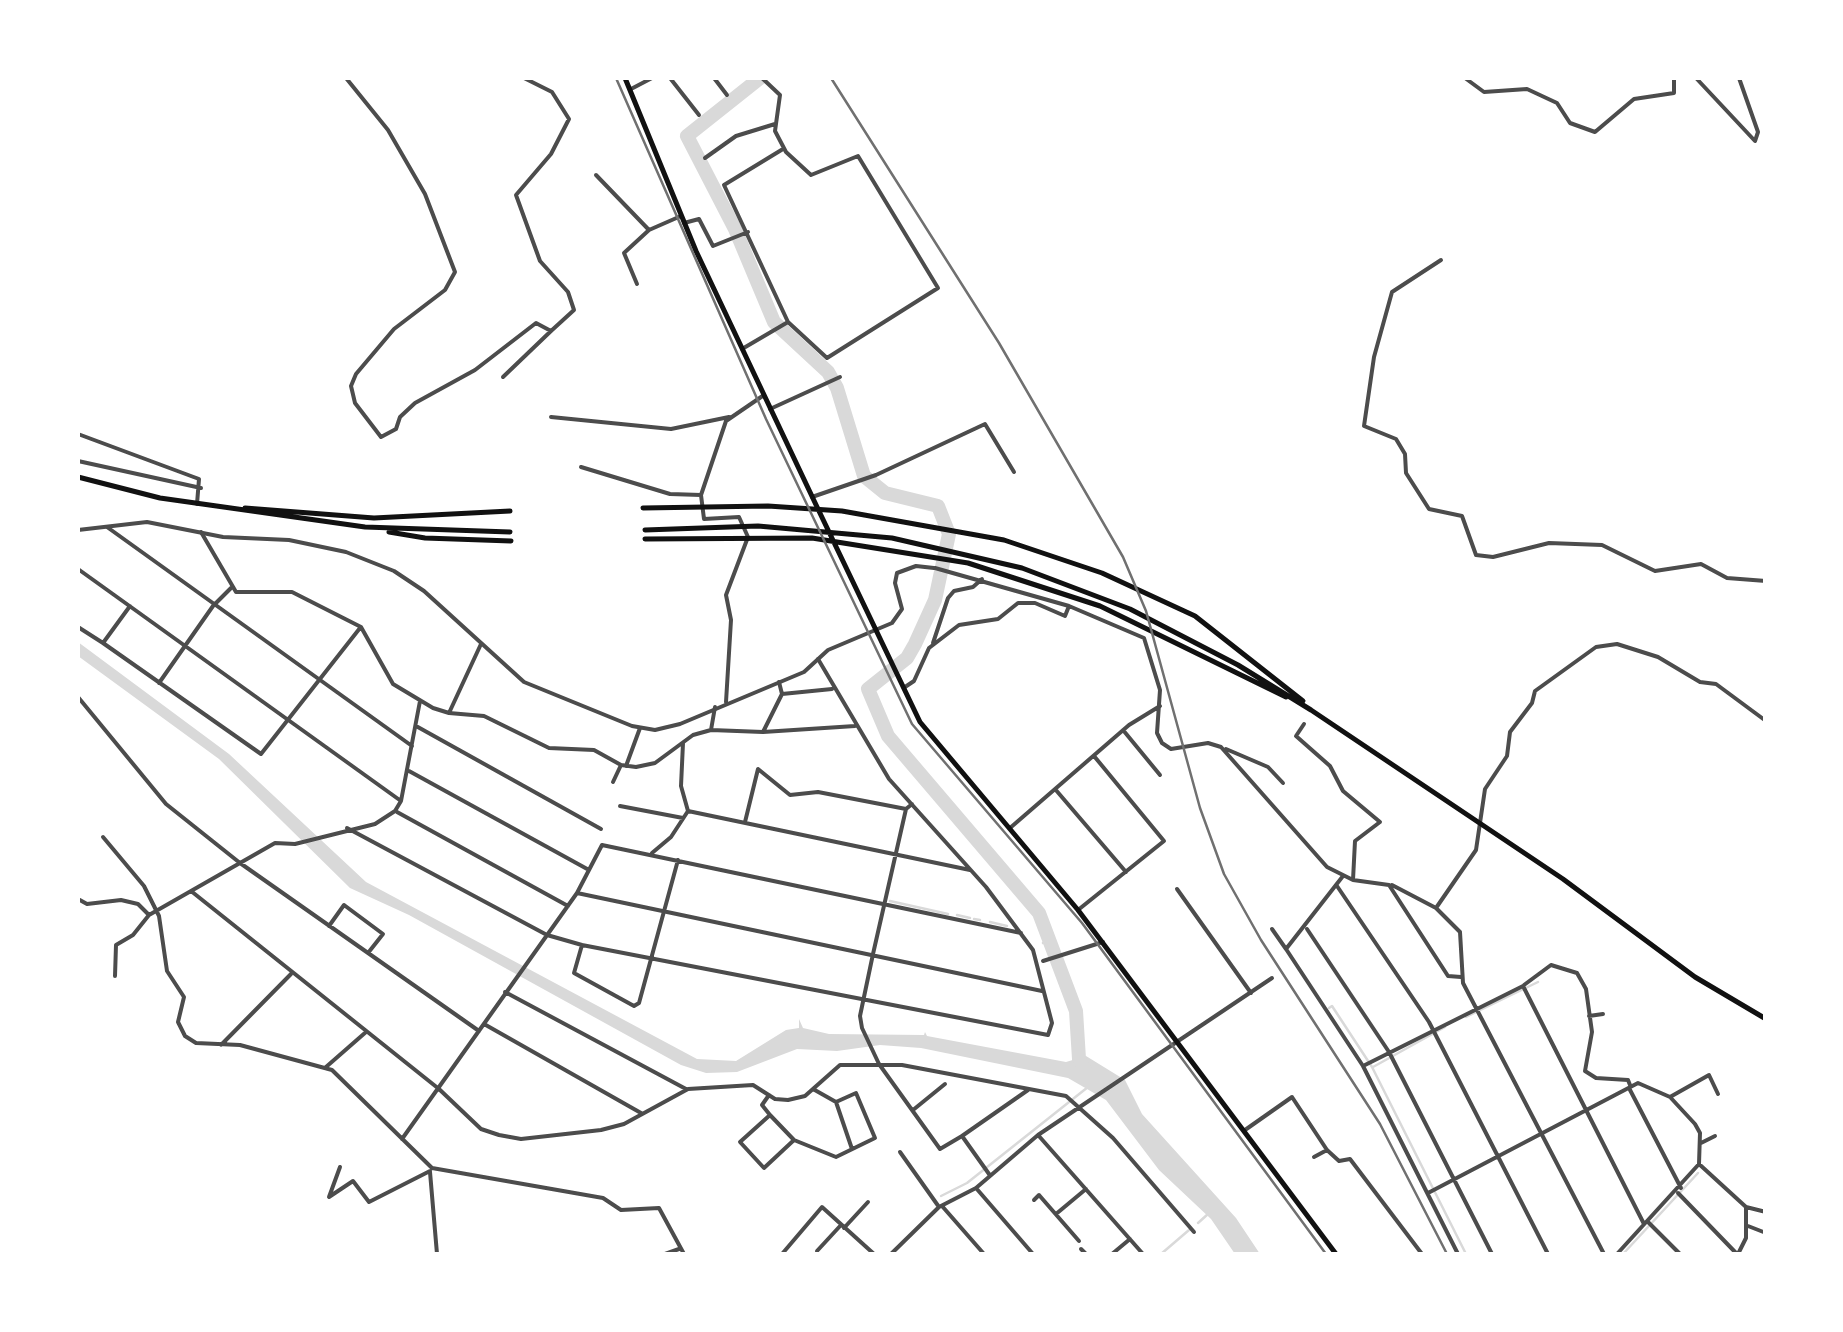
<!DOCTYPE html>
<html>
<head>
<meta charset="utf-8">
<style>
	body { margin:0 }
	#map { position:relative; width:1843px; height:1332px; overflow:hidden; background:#fff; font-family:Raleway,sans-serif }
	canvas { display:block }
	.frame { position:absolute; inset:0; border:80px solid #fff; pointer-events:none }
</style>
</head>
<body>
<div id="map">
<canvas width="1843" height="1332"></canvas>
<div class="frame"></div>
</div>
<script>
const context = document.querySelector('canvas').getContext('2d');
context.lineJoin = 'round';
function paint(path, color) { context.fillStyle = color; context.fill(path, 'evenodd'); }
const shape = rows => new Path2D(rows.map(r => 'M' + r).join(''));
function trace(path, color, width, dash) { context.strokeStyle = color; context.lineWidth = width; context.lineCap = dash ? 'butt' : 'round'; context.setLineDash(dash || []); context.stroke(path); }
paint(shape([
	[78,642,229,754,366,882,697,1059,736,1061,786,1030,799,1028,799,1019,803,1028,829,1034,924,1035,925,1032,927,1036,1066,1062,1086,1056,1125,1080,1142,1114,1236,1218,1260,1254,1235,1254,1211,1219,1159,1170,1106,1100,1068,1078,921,1048,880,1045,837,1051,797,1049,737,1072,706,1073,681,1065,409,915,350,888,219,759,78,656]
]), '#d9d9d9');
trace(shape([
	[890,901,948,914],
	[957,915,970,918],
	[974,919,980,920],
	[990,922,1007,926],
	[1043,943,1051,940],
	[1329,1008,1332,1006,1372,1067,1466,1254],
	[1466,1017,1538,982],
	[1373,1067,1445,1027],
	[941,1196,967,1183,1088,1087],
	[1198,1223,1208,1214],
	[1161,1254,1189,1230],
	[1623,1254,1698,1173]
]), '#d9d9d9', 2.5);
trace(shape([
	[760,78,687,136,735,229,774,322,828,372,837,388,864,476,885,493,938,506,949,534,935,600,915,644,907,658,868,689,888,736,1039,913,1076,1011,1079,1059,1085,1070]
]), '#d9d9d9', 14);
trace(shape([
	[346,78,388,130,425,194,455,272,445,290,394,329,356,374,351,386,355,403,381,437,396,429,400,417,415,403,475,370,536,323,551,331,574,310,568,292,540,261,516,195,551,154,569,119,552,92,524,78],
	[670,78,699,115],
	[714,78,727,95],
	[762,78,780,95,775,131,786,152,811,175,858,156,938,288,827,358,788,322,724,185,783,149],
	[1465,78,1484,92,1527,89,1557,103,1570,123,1595,132,1634,99,1674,93,1674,78],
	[1696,78,1755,141,1758,132,1739,78],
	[631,89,652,78],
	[705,158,736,136,775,124],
	[596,175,649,230],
	[684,223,699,219,713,246,748,232],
	[1441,260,1392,292,1374,357,1364,426,1396,439,1405,454,1406,473,1429,509,1462,516,1476,555,1493,557,1549,543,1602,545,1655,571,1701,564,1727,578,1766,581],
	[637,284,624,253,649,230,681,216],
	[742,349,788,322],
	[503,377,551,331],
	[770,409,840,377],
	[551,417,671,429,729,417],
	[78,434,199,479,197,504],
	[78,461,201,488],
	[581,467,670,494,701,495],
	[812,497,876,475,985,424,1014,472],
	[107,527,412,746],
	[201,532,236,592,292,592,361,627,393,684,433,708,449,713,481,644],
	[935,568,1069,606,1144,638,1160,690,1157,733,1162,743,1171,749,1208,743,1221,747,1327,867,1353,880,1389,885,1448,976,1461,977],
	[78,569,401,801],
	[130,606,103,643,261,754,360,628],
	[78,627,103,643],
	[933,643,948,598,954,591,973,587,982,579],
	[159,683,213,606,231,588],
	[905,687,914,681,929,648,959,625,998,619,1018,603,1035,603,1065,616,1069,606],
	[782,694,832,689],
	[78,697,166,804,240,863,479,1031],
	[726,702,731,620,726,595,748,537,739,517,704,519,701,495,726,421,764,395],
	[449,713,484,716,549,748,594,750,621,765,636,767,655,763,693,735,711,730,763,732,855,726],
	[1304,724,1296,736,1330,766,1343,791,1380,822,1355,841,1353,880],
	[416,726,601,829],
	[711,730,715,707],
	[1123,730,1160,775],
	[763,732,782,694,779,682],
	[1226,749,1268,767,1283,783],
	[626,766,640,728],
	[409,771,589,870],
	[613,782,621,765],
	[1055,789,1126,872],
	[912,804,906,809,873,954,860,1016,862,1028,879,1064,940,1149,962,1136,989,1174],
	[620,806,683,818],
	[688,811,970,870],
	[397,812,568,906],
	[745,822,758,769,790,795,818,792,906,809],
	[347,828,547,935,582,945,574,973,634,1006,639,1003,678,860],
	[1010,828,1129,725,1160,706],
	[103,837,144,886,159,916,167,971,184,997,178,1022,185,1036,196,1043,240,1045,332,1070,432,1168,603,1198,621,1210,659,1208,684,1254],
	[652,853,671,837,688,811,681,786,683,743],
	[1343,876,1286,949,1363,1066,1458,1254],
	[1392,885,1436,908],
	[1337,886,1429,1022,1548,1254],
	[1177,889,1251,993],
	[191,891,439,1089,481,1129,499,1135,521,1139,601,1130,624,1124,688,1089,753,1085,775,1099,788,1100,805,1096,840,1065,902,1065,1066,1096,1113,1138,1194,1232],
	[577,893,1042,991],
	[78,899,87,904,121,900,138,904,149,915,275,843,295,844,375,824,395,811,401,801,420,701],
	[1078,910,1164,841,1094,756],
	[329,926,344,905,383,934,368,953],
	[1272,929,1286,949],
	[1307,929,1389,1052,1492,1254],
	[582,945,1048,1035,1052,1023,1033,950,986,887,889,779,818,659],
	[115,976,116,945,133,935,149,915],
	[1524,985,1551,965,1577,973,1586,989,1592,1032,1585,1071,1596,1078,1628,1080,1630,1085],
	[505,992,686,1089],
	[1589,1016,1603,1014],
	[484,1024,641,1113],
	[221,1045,291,974],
	[1363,1066,1523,986,1644,1224],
	[326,1067,366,1032],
	[1629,1088,1681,1188],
	[769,1095,762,1105,770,1115,740,1142,764,1168,794,1140,836,1157,875,1138,856,1093,836,1102,813,1089],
	[1670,1097,1709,1075,1718,1094],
	[836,1102,852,1149],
	[913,1110,945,1084],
	[770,1115,794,1140],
	[1245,1130,1292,1097,1327,1150,1339,1161,1350,1159,1422,1254],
	[1038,1135,1143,1254],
	[962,1136,1028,1090],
	[402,1139,577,893,602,845,1021,933],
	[1701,1143,1715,1136],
	[900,1152,939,1207],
	[1314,1157,1327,1150],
	[1699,1164,1746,1207,1746,1238,1738,1254],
	[340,1167,329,1197,353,1181,369,1202,430,1171],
	[430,1172,437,1254],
	[976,1188,1033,1254],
	[1428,1193,1638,1083,1670,1097,1695,1124,1700,1133,1699,1164,1617,1254],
	[1678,1193,1737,1254],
	[1034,1200,1039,1195,1079,1241],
	[942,1206,984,1254],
	[1746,1207,1766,1212],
	[1056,1214,1086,1189],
	[1648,1222,1680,1254],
	[1748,1226,1766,1233],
	[844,1228,868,1202],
	[1081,1249,1086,1254],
	[817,1251,841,1225],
	[665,1254,679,1249],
	[782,1254,822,1207,874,1254],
	[891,1254,939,1207,976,1188,1038,1135,1272,978],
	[1112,1254,1130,1239],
	[1604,1254,1463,983,1460,932,1436,908,1476,850,1485,789,1507,756,1510,732,1532,703,1535,691,1596,647,1617,644,1658,657,1700,682,1716,684,1766,721]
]), '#4c4c4c', 4);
trace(shape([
	[78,530,147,522,223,537,289,540,346,552,394,571,424,591,524,682,632,726,655,730,680,724,804,672,828,650,892,623,902,609,895,583,897,573,916,566,934,568],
	[1043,961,1103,942]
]), '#4c4c4c', 4);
trace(shape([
	[625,78,696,251,818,509]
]), '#111', 5);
trace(shape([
	[78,477,160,498,365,527,510,532],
	[245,508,374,518,510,511],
	[643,508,768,506,842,511,1004,540,1102,573,1195,616,1303,701],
	[818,509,920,722,1078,910,1336,1254],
	[645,530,758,526,892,538,1022,568,1130,609,1238,665,1311,710,1563,879,1695,977,1766,1019],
	[389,532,425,538,511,541],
	[645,539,812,538,968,563,1100,606,1286,697]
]), '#111', 5);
trace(shape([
	[616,78,766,419,912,724,1082,923,1326,1254]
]), '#707070', 2.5);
trace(shape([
	[831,78,999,343,1123,557,1146,611,1200,808,1224,874,1261,940,1380,1124,1447,1254]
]), '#707070', 2.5);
</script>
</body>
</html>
